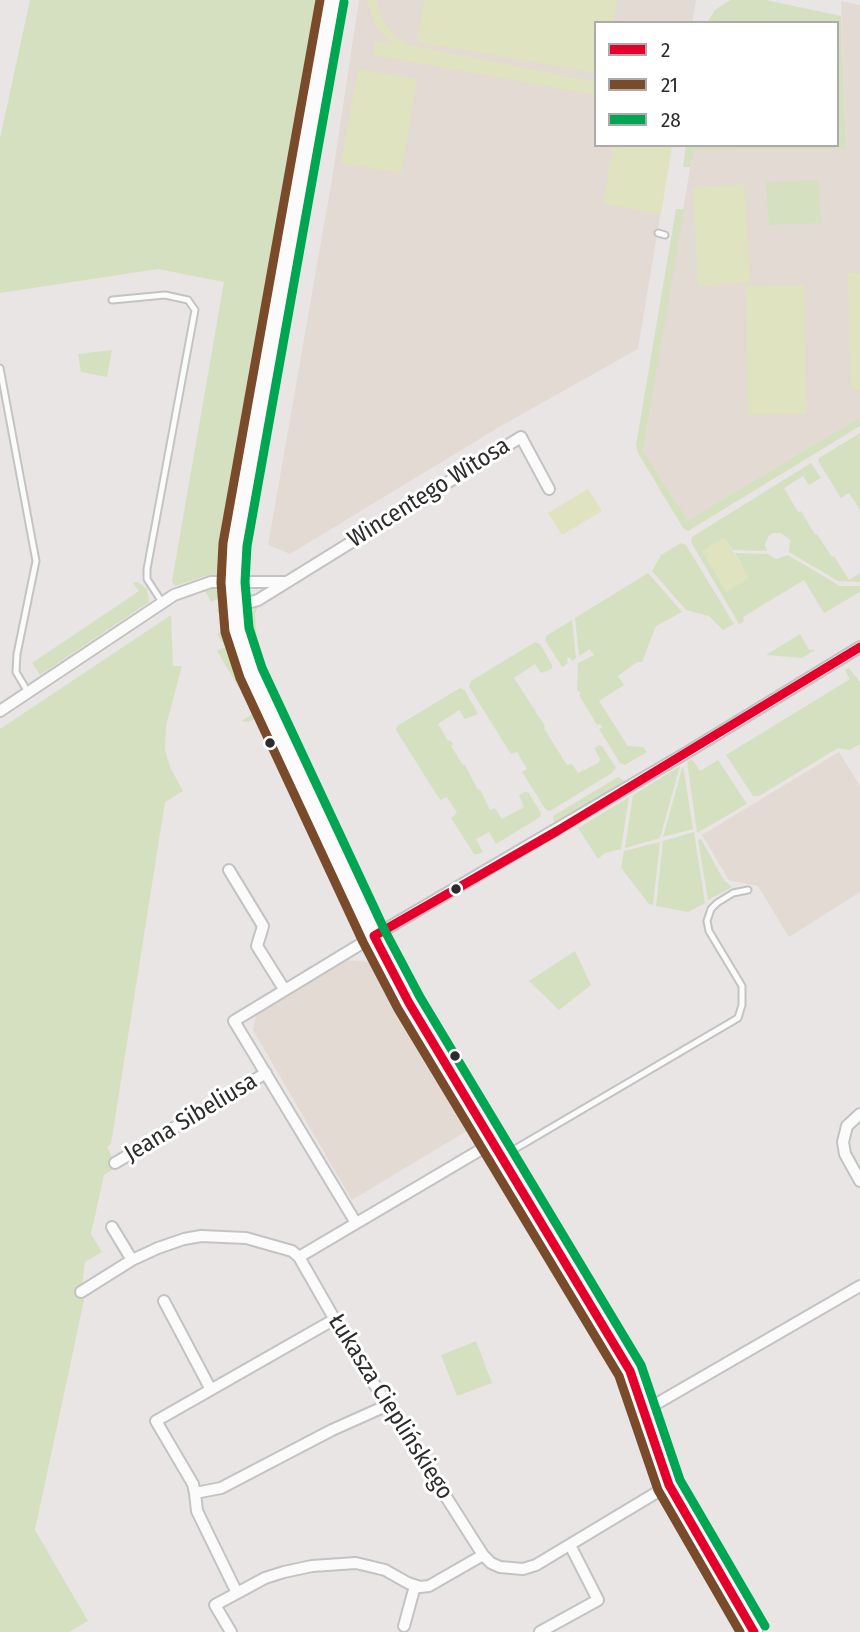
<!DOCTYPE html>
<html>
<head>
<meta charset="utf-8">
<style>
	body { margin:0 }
	#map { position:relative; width:860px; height:1632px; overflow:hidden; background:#e9e5e4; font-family:"Fira Sans Condensed",sans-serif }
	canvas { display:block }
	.legend { position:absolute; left:594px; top:21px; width:245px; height:126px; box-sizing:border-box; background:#fff; border:2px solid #ababab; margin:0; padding:9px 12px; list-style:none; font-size:21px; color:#2c2c2c }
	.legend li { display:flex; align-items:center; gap:14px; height:35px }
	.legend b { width:35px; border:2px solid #ababab }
</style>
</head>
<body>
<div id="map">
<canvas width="860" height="1632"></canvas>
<ul class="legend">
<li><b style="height:9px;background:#e4002b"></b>2</li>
<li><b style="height:9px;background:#7a4b2a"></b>21</li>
<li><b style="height:9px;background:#00a651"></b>28</li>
</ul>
</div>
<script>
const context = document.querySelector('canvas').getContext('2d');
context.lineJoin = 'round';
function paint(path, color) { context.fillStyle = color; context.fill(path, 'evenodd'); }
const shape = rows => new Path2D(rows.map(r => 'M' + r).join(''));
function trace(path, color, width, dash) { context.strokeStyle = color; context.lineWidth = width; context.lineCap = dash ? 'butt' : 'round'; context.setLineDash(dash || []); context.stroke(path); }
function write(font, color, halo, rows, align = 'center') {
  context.font = font + ' "Fira Sans Condensed",sans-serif'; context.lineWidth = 6; context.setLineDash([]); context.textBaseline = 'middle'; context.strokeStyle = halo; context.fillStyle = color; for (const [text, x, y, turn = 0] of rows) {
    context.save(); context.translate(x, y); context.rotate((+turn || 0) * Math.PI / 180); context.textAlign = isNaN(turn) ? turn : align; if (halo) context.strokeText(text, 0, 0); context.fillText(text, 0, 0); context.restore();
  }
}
paint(shape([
	[359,0,696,0,692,23,596,23,596,145,672,145,638,349,501,426,290,554,268,545,332,179],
	[841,1,860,5,860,417,688,520,643,451,693,150,846,149],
	[839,752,860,786,860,892,789,937,758,886,729,880,702,835],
	[345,960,369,962,470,1129,352,1200,253,1030,256,1015]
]), '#e3dad3');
paint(shape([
	[30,0,317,0,314,17,318,44,225,568,217,576,209,575,175,586,172,581,224,282,158,269,0,293,0,138],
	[730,0,766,0,841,16,846,149,694,150,690,167,683,167,686,145,837,145,837,23,707,23,715,10],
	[818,180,821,223,769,225,766,182],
	[676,209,684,209,643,451,688,520,860,417,860,426,688,531,683,528,638,453,636,445],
	[112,350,107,377,81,372,78,354],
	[267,402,276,403,253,537,248,542,243,541],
	[860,433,860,510,849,493,841,498,818,461,819,458],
	[811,463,821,478,809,485,803,476,784,488,798,512,801,511,815,535,817,534,832,557,834,556,849,580,860,573,860,582,838,581,789,552,790,540,781,533,773,533,768,537,765,545,767,551,733,550,724,537,749,578,735,553,768,554,776,559,788,555,840,586,860,586,860,592,824,613,804,580,743,617,744,621,739,624,691,542,692,537],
	[681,543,686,545,734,624,723,630,709,616,686,610,652,571,661,555],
	[648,573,682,612,656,626,642,662,637,662,618,676,624,685,599,701,628,746,643,747,647,752,625,765,620,763,599,729,602,727,600,724,597,725,579,695,581,694,579,691,577,691,578,663,594,655,590,649,579,656,575,618],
	[138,582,147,589,149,602,40,675,32,663,139,591,133,583],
	[213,588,223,594,233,648,261,713,258,717,249,722,241,721,254,713,217,651,225,647,217,634,223,630,219,623,223,620,216,610,222,606,217,599,211,602,205,591],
	[259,604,255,614,257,638,266,666,283,703,278,705,275,705,257,669,246,633,248,615],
	[171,615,173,666,182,666,166,726,165,750,171,769,183,791,165,802,111,1144,107,1147,117,1167,104,1175,91,1234,102,1252,85,1262,82,1285,87,1286,35,1530,88,1621,69,1632,0,1632,0,729],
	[572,620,576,658,572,661,570,657,567,659,568,663,562,667,545,640,546,636],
	[800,634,809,650,815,650,802,658,766,655],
	[535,642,540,644,552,665,552,669,541,673,535,664,514,678,545,726,544,728,555,746,567,765,572,764,578,773,598,763,600,759,594,748,599,745,602,746,616,768,612,773,550,811,546,810,522,772,527,769,517,752,511,754,469,687,471,681],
	[849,668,860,682,860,744,850,750,838,748,759,796,753,796,726,755,850,679,845,670],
	[460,688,464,689,478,714,465,719,459,710,438,724,448,741,450,740,453,744,451,746,463,765,465,765,478,790,480,789,490,810,495,808,502,819,524,807,519,795,525,792,528,792,541,813,540,817,496,844,489,832,476,839,483,852,478,854,474,854,451,818,457,813,447,797,440,800,396,730,397,726],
	[692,759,700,771,718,760,747,804,697,833,687,762],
	[683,765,693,829,663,837],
	[680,766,660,838,625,848,633,795],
	[618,777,625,781,555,824,553,816],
	[629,797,621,849,605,853,598,859,578,828],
	[694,832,705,903,688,912,656,906,663,841],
	[701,839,723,879,732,887,708,900,698,840],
	[660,842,653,905,649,904,621,868,624,851],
	[575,951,591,985,559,1010,529,981],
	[476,1341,492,1383,457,1396,441,1355]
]), '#d5e0c1');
paint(shape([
	[367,0,376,0,379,11,386,26,400,40,410,45,596,82,596,95,373,55,375,42,393,44,375,26],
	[424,0,617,0,613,23,596,23,596,73,417,42],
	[358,69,417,79,401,173,341,163],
	[613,145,672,145,661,214,603,204],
	[744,184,750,282,698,286,693,188],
	[848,273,860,273,860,389,851,389],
	[804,285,806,414,748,415,746,286],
	[588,489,602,511,562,535,548,513],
	[724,537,749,578,726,592,702,551]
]), '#dfe3bf');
const lane = shape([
	[658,233,665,235],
	[112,300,165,295,188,300,195,310,147,569,147,579,162,602],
	[0,368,36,561,17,654,16,672,28,692],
	[503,1156,738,1018,742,1005,742,986,709,931,707,921,711,909,717,903,733,893,748,890]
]);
const street = shape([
	[234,607,258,600,521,437,549,489],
	[0,711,174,595,211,582,285,582],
	[229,870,263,926,257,946,284,989],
	[860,1114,847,1126,843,1142,845,1154,860,1181],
	[115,1163,266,1073],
	[356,1223,234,1021,374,936,686,753,860,647],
	[112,1227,132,1260],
	[299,1257,492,1143],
	[81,1292,132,1260,158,1248,184,1239,201,1236,246,1238,292,1251,299,1257,347,1341,483,1555],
	[164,1301,210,1388],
	[644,1411,860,1286],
	[195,1493,193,1484,156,1421,335,1319],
	[237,1593,197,1511,195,1493,221,1488,332,1430,388,1405],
	[404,1626,415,1586],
	[231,1632,215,1605,265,1578,284,1572,312,1566,356,1563,385,1570,408,1583,420,1587,429,1586,483,1555,491,1563,500,1567,523,1569,536,1565,669,1485],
	[540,1632,598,1600,570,1545]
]);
const secondary = shape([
	[332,0,235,545,233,582,237,630,251,673,374,936,409,1003,630,1371,669,1485,754,1632]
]);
trace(lane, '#c4c3c4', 9);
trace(street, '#c4c3c4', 14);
trace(secondary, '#c4c3c4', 19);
trace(lane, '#fcfbfb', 5);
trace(street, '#fcfbfb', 10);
trace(secondary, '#fcfbfb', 16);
trace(shape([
	[374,936,409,1003,630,1371,669,1485,754,1632],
	[374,936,557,831,860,647]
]), '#e4002b', 9);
trace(shape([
	[320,0,223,543,221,583,225,632,240,678,363,942,398,1009,619,1376,658,1490,740,1632]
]), '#7a4b2a', 9);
trace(shape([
	[344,2,247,546,245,582,249,628,262,668,385,931,420,997,641,1365,680,1480,765,1626]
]), '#00a651', 9);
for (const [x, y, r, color] of [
	[270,743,6,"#2c2c2c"],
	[456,889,6,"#2c2c2c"],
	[455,1056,6,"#2c2c2c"]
]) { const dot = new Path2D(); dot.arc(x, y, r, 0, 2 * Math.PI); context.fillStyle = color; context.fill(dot); trace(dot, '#fff', 2.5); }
write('24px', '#2c2c2c', '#fff', [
	["Wincentego Witosa",429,493,-32],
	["Jeana Sibeliusa",191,1118,-31],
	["Łukasza Cieplińskiego",390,1407,58]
]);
</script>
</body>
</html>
